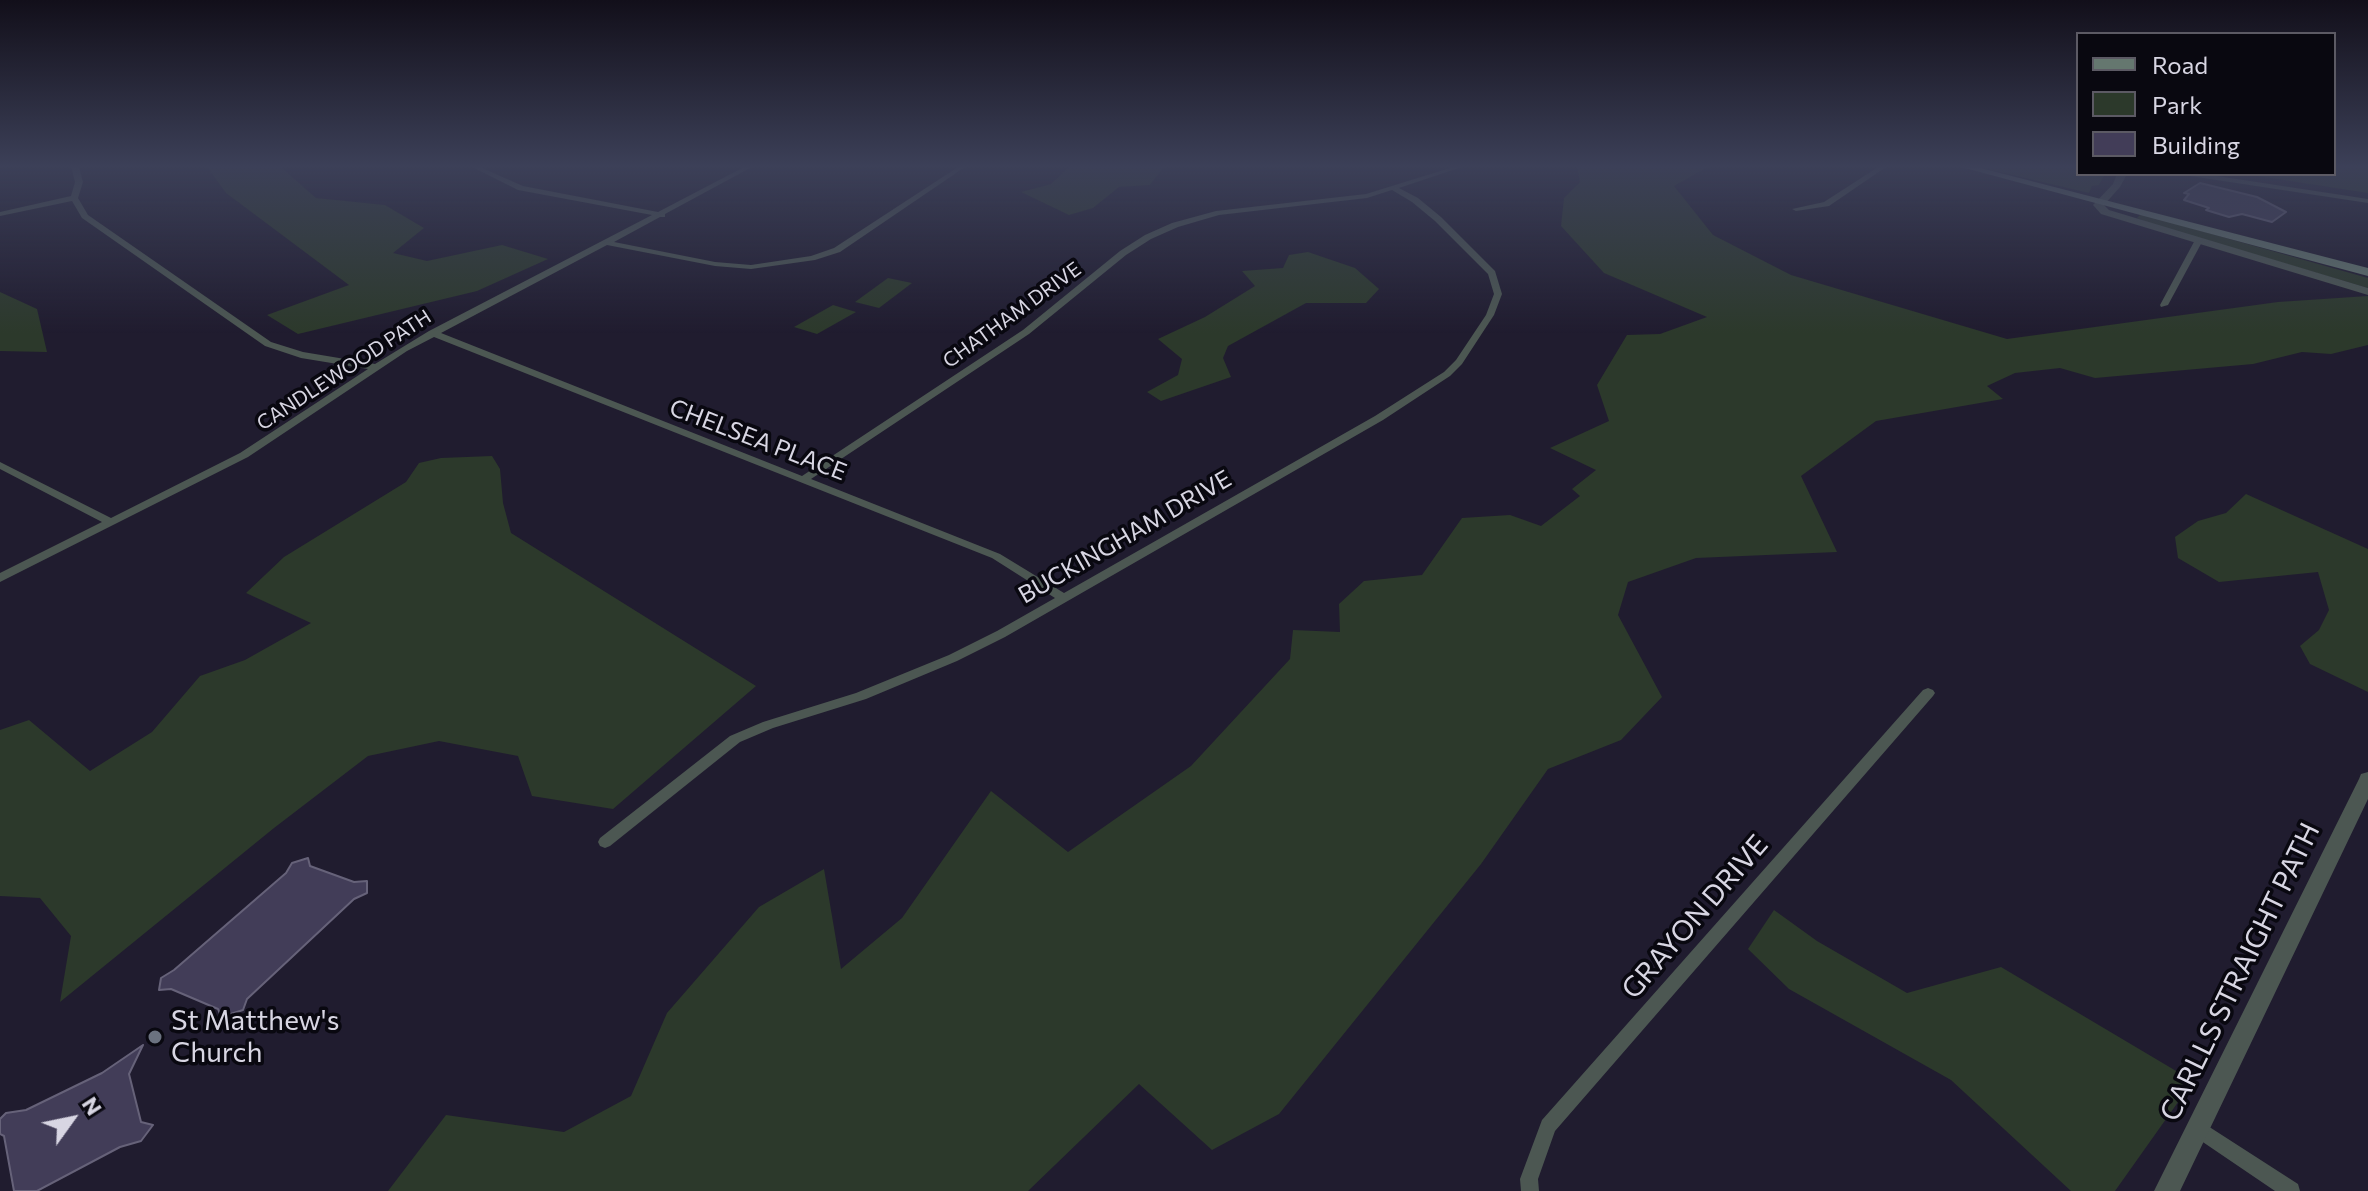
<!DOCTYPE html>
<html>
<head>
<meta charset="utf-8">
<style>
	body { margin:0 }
	#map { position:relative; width:2368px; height:1191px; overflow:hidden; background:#201c2f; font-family:Commissioner,sans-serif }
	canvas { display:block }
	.legend { position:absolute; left:2076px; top:32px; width:260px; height:144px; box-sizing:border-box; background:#090810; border:2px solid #5c5a64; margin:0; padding:10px 14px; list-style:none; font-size:24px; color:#d8d6e3 }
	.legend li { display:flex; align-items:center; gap:16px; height:40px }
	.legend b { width:40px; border:2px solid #5c5a64 }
	.north { position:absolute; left:32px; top:1079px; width:80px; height:80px; -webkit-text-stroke:6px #090810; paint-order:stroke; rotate:57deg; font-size:22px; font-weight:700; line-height:32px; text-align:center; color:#d8d6e3 }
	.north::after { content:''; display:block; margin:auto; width:28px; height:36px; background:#d8d6e3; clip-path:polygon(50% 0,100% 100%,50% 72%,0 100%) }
</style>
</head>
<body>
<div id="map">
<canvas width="2368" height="1191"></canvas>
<ul class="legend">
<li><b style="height:10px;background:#65776f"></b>Road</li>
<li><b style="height:22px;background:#2c392b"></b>Park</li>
<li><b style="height:22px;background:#423d58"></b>Building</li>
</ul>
<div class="north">N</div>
</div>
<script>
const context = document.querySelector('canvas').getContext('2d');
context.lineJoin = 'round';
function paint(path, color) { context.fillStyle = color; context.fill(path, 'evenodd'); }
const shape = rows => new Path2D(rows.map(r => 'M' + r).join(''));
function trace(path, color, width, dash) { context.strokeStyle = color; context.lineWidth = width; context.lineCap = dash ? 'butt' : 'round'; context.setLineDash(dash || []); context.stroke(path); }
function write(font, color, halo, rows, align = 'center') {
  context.font = font + ' Commissioner,sans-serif'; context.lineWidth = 7; context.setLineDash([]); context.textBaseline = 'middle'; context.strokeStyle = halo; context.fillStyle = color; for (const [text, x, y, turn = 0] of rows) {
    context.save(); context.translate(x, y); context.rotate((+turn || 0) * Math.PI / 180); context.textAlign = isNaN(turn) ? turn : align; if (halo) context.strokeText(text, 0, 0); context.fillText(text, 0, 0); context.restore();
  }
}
paint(shape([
	[207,167,281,167,316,198,385,205,424,228,393,253,427,261,502,245,548,259,477,291,298,334,267,315,349,285,226,193],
	[1069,167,1164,167,1150,185,1119,187,1093,208,1069,215,1021,192,1051,184],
	[1577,167,1708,167,1674,186,1713,235,1791,275,2007,339,2278,302,2368,296,2368,345,2331,354,2302,352,2253,364,2095,378,2060,368,2015,373,1987,386,2003,399,1876,421,1801,476,1837,552,1696,558,1628,582,1618,615,1662,697,1621,740,1548,769,1481,864,1279,1114,1212,1150,1139,1084,1028,1191,388,1191,446,1115,564,1132,631,1096,667,1013,759,907,824,869,841,969,902,918,991,791,1068,852,1191,766,1290,659,1293,630,1340,632,1339,604,1364,581,1422,575,1462,518,1510,515,1541,526,1580,496,1572,489,1596,470,1550,448,1609,421,1597,385,1627,335,1660,334,1707,317,1604,273,1561,226,1564,198,1580,182],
	[1978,167,2078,167,2078,174,2105,174,2099,185,2092,186,2089,193],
	[2334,167,2368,167,2368,193,2244,174,2334,174],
	[2141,214,2368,278,2368,288,2154,225,2137,218],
	[1308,252,1355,268,1379,289,1366,303,1306,303,1228,346,1223,358,1231,377,1161,401,1147,392,1178,375,1182,359,1158,339,1205,317,1255,286,1242,271,1283,268,1289,255],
	[888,278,912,283,879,308,855,302],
	[0,292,37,309,47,352,0,351],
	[833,305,856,312,817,334,794,327],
	[492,456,500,469,503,503,511,533,756,686,613,809,532,796,518,756,439,741,368,756,274,828,60,1002,71,936,40,898,0,896,0,730,29,720,90,771,152,732,200,676,245,660,311,623,246,593,284,557,406,482,419,463,441,458],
	[2246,494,2368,549,2368,692,2310,664,2300,646,2319,630,2329,610,2318,572,2219,582,2178,558,2175,537,2198,521,2226,513],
	[1774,910,1817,941,1907,993,2001,967,2193,1081,2115,1191,2071,1191,1951,1080,1789,989,1748,949]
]), '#2c392b');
const building = shape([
	[2200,183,2257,197,2286,212,2272,222,2242,214,2229,217,2206,210,2209,208,2184,200,2189,194,2184,193,2200,183],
	[308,858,310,866,354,882,367,881,367,893,354,899,247,999,243,1010,221,1017,218,1009,171,989,159,990,161,978,174,970,286,873,292,863,308,858],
	[143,1045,129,1074,141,1122,153,1125,141,1141,120,1147,37,1191,14,1191,4,1136,0,1134,0,1119,6,1113,26,1110,102,1073,143,1045]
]);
paint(building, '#423d58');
trace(building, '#666279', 2);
paint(shape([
	[71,167,79,167,83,182,78,198,88,215,271,342,303,352,375,364,429,331,652,215,518,190,472,167,480,167,523,186,658,212,744,167,752,167,665,214,665,217,660,217,614,242,715,262,751,265,811,256,834,248,958,167,965,167,840,252,815,260,751,269,715,266,607,245,441,333,802,476,1023,330,1120,251,1145,235,1172,223,1216,211,1366,194,1453,167,1462,167,1399,188,1418,198,1441,217,1495,271,1502,294,1494,315,1462,364,1450,376,1383,420,1005,637,957,661,866,699,773,728,740,742,610,846,605,848,600,846,598,842,600,838,730,736,763,722,856,693,949,655,997,631,1055,598,992,558,434,337,407,351,248,457,0,582,0,573,102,522,0,469,0,462,111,518,240,453,368,369,301,358,265,346,82,218,72,201,0,216,0,212,71,196,75,182,71,167],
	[1392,190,1412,202,1435,221,1488,274,1494,294,1486,315,1456,360,1444,372,1375,416,1064,593,1000,554,811,479,1029,334,1126,255,1151,239,1178,227,1219,215,1367,198,1392,190],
	[1878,167,1886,167,1829,206,1796,211,1792,209,1824,202,1878,167],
	[2186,174,2204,174,2368,199,2368,203,2190,176,2186,174],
	[2195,240,2202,242,2168,305,2161,307,2160,305,2195,240],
	[1928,688,1933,690,1935,693,1933,696,1555,1131,1538,1179,1539,1191,1521,1191,1520,1179,1542,1120,1923,690,1928,688],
	[2197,1119,2298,1184,2300,1191,2275,1191,2191,1134,2188,1128,2191,1122,2197,1119]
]), '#4c5752');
paint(shape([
	[2117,174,2127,174,2120,187,2104,205,2109,210,2368,288,2368,295,2101,214,2093,205,2113,184,2117,174],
	[2368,772,2368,799,2180,1191,2154,1191,2359,779,2361,774,2368,772]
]), '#4c5752');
paint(shape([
	[1961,167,1977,167,2368,268,2368,276,1961,167]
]), '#65776f');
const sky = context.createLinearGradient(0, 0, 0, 333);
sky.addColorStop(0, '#120f1a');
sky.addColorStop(0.5, '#3c4058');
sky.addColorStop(1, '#3c405800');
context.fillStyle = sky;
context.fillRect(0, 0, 2368, 333);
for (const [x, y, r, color] of [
	[155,1037,8,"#6b7280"]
]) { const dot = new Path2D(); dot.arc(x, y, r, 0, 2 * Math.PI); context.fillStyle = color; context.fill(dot); trace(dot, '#090810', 3); }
write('20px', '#d8d6e3', '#090810', [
	["CHATHAM DRIVE",1012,315,-36],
	["CANDLEWOOD PATH",344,370,-33]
]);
write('24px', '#d8d6e3', '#090810', [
	["CHELSEA PLACE",758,440,21],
	["BUCKINGHAM DRIVE",1125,537,-30]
]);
write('28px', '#d8d6e3', '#090810', [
	["GRAYON DRIVE",1695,917,-49],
	["CARLLS STRAIGHT PATH",2240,972,-64]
]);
write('28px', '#d8d6e3', '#090810', [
	["St Matthew's",171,1021],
	["Church",171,1053]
], 'left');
</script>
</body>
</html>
